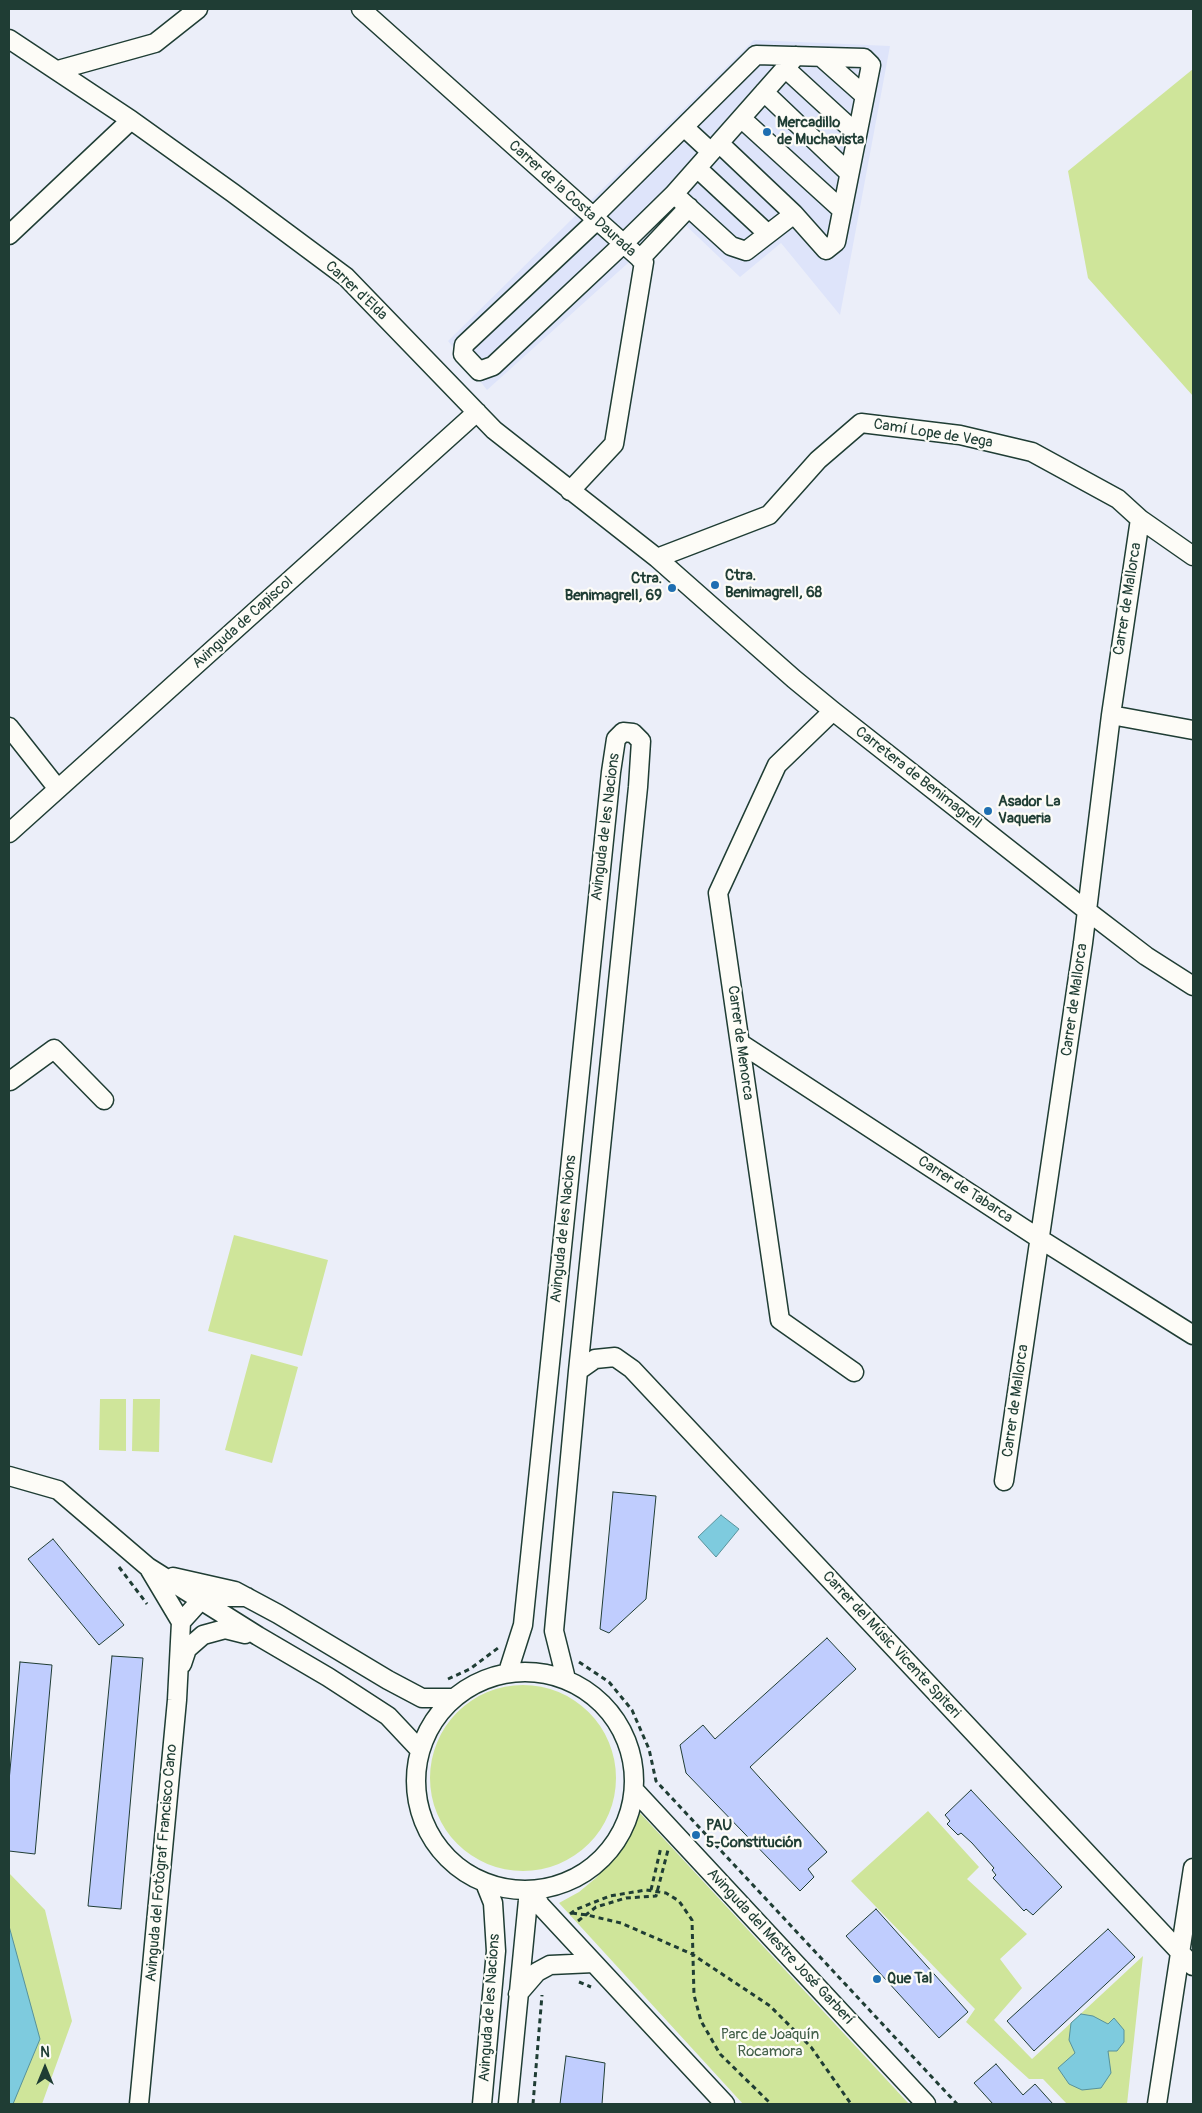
<!DOCTYPE html>
<html>
<head>
<meta charset="utf-8">
<style>
	body { margin:0 }
	#map { position:relative; width:1202px; height:2113px; overflow:hidden; background:#ebeef9; font-family:Pangolin,sans-serif }
	canvas { display:block }
	.frame { position:absolute; inset:0; border:10px solid #1f3d34; pointer-events:none }
	.north { position:absolute; left:20px; top:2043px; width:50px; height:50px; -webkit-text-stroke:4px #fdfcf7; paint-order:stroke; rotate:0deg; font-size:14px; font-weight:700; line-height:20px; text-align:center; color:#1f3d34 }
	.north::after { content:''; display:block; margin:auto; width:18px; height:22px; background:#1f3d34; clip-path:polygon(50% 0,100% 100%,50% 72%,0 100%) }
</style>
</head>
<body>
<div id="map">
<canvas width="1202" height="2113"></canvas>
<div class="frame"></div>
<div class="north">N</div>
</div>
<script>
const context = document.querySelector('canvas').getContext('2d');
context.lineJoin = 'round';
function paint(path, color) { context.fillStyle = color; context.fill(path, 'evenodd'); }
const shape = rows => new Path2D(rows.map(r => 'M' + r).join(''));
function trace(path, color, width, dash) { context.strokeStyle = color; context.lineWidth = width; context.lineCap = dash ? 'butt' : 'round'; context.setLineDash(dash || []); context.stroke(path); }
function write(font, color, halo, rows, align = 'center') {
  context.font = font + ' Pangolin,sans-serif'; context.lineWidth = 4.5; context.setLineDash([]); context.textBaseline = 'middle'; context.strokeStyle = halo; context.fillStyle = color; for (const [text, x, y, turn = 0] of rows) {
    context.save(); context.translate(x, y); context.rotate((+turn || 0) * Math.PI / 180); context.textAlign = isNaN(turn) ? turn : align; if (halo) context.strokeText(text, 0, 0); context.fillText(text, 0, 0); context.restore();
  }
}
paint(shape([
	[754,40,890,46,840,315,781,243,740,277,678,218,487,390,448,341]
]), '#dee4fa');
paint(shape([
	[1193,69,1193,396,1088,278,1068,171],
	[234,1235,328,1260,302,1356,208,1331],
	[251,1354,298,1367,272,1463,225,1450],
	[100,1399,126,1399,126,1451,99,1450],
	[133,1399,160,1399,159,1452,132,1451],
	'430 1778a93 93 0 1 1 186 0a93 93 0 1 1-186 0Z',
	[928,1811,979,1867,967,1879,1027,1934,1000,1959,1022,1988,994,2020,1032,2059,1143,1956,1127,2104,1067,2104,1043,2079,1029,2079,966,2022,975,2009,851,1881],
	[640,1813,909,2104,743,2104,559,1903,579,1892,597,1877,629,1836],
	[9,1873,45,1910,72,2021,42,2104,9,2104]
]), '#cfe59a');
const water = shape([
	[721,1515,739,1529,716,1557,698,1537,721,1515],
	[9,1926,40,2039,13,2104,9,2104,9,1926],
	[1081,2014,1093,2016,1108,2024,1114,2018,1124,2030,1124,2042,1117,2051,1108,2051,1111,2073,1101,2088,1082,2090,1069,2084,1058,2068,1075,2053,1069,2040,1071,2023,1081,2014]
]);
paint(water, '#7ecbde');
trace(water, '#58929a', 1);
const building = shape([
	[613,1492,656,1496,646,1599,609,1633,600,1629,613,1492],
	[53,1539,124,1625,99,1645,28,1559,53,1539],
	[827,1638,856,1669,750,1767,827,1852,808,1869,814,1877,800,1891,686,1773,680,1745,703,1725,715,1739,827,1638],
	[112,1656,143,1658,121,1909,88,1906,112,1656],
	[20,1662,52,1665,35,1854,9,1851,9,1781,20,1662],
	[971,1790,1062,1887,1033,1915,1026,1909,1024,1911,993,1878,996,1875,992,1870,994,1868,972,1843,961,1833,958,1835,947,1824,950,1821,945,1815,971,1790],
	[876,1909,968,2012,939,2038,846,1936,876,1909],
	[1108,1929,1135,1957,1034,2051,1007,2021,1108,1929],
	[566,2056,605,2063,602,2104,560,2104,566,2056],
	[996,2064,1023,2095,1035,2084,1053,2104,993,2104,974,2083,996,2064]
]);
paint(building, '#c0cdfe');
trace(building, '#1f3d34', 1);
const minor = shape([
	[361,9,644,262,614,444,570,491],
	[9,39,131,120,233,193,346,277,494,430,657,558,794,679,833,711,1086,910,1146,956,1193,986],
	[821,57,865,96],
	[785,68,857,134],
	[58,70,155,43,198,9],
	[764,92,849,173],
	[741,118,842,210],
	[684,127,711,152],
	[719,143,794,214],
	[697,168,768,234],
	[674,194,796,56],
	[592,218,756,55,864,58,871,65,836,242,826,250,794,214,746,251,731,246,674,194,623,244,493,366,479,371,463,354,464,345,596,221],
	[9,235,131,120],
	[640,259,689,207],
	[657,558,769,515,818,460,861,423,960,435,1032,452,1118,499,1140,519,1193,556],
	[833,711,777,765,718,893,780,1320,854,1372],
	[1111,715,1193,730],
	[9,727,58,789],
	[9,833,477,412],
	[740,1043,1040,1239,1193,1335],
	[9,1080,10,1081,54,1049,104,1100],
	[578,1371,595,1359,615,1357,632,1369,1193,1966],
	[9,1476,58,1490,148,1567,258,1636,328,1677,388,1716,419,1749],
	[1004,1481,1083,943,1111,715,1140,519],
	[150,1570,181,1622],
	[173,1577,235,1591,278,1614,388,1680,422,1698,453,1698],
	[182,1664,187,1649,203,1635,225,1629,245,1634],
	'416 1781a109 109 0 1 1 218 0a109 109 0 1 1-218 0Z',
	[508,1672,523,1625,611,772,616,739,623,732,633,733,641,741,638,787,578,1371,554,1631,566,1679],
	[635,1791,926,2104],
	[533,1890,540,1905,725,2104],
	[518,1994,537,1972,550,1965,594,1963],
	[139,2104,177,1700,181,1622,200,1601,221,1597,247,1597],
	[482,2104,496,1951,493,1903,485,1883],
	[508,2104,529,1890],
	[1157,2104,1193,1868]
]);
trace(minor, '#1f3d34', 21);
trace(shape([
	[119,1567,147,1604],
	[579,1662,609,1682,632,1710,649,1749,656,1781,957,2104],
	[448,1679,470,1669,498,1648],
	[651,1890,661,1847],
	[572,1913,587,1915,621,1923,692,1954,770,2006,811,2047,851,2104],
	[570,1914,577,1909,610,1896,646,1890,666,1893,679,1901,692,1920,694,1995,701,2021,720,2054,771,2104],
	[578,1921,596,1907,626,1898,656,1896,668,1850],
	[579,1982,591,1987],
	[533,2104,542,1995]
]), '#1f3d34', 3, [5, 4]);
trace(minor, '#fdfcf7', 18);
for (const [x, y, r, color] of [
	[767,132,5,"#1f6fb2"],
	[715,585,5,"#1f6fb2"],
	[672,588,5,"#1f6fb2"],
	[988,811,5,"#1f6fb2"],
	[696,1835,5,"#1f6fb2"],
	[877,1979,5,"#1f6fb2"]
]) { const dot = new Path2D(); dot.arc(x, y, r, 0, 2 * Math.PI); context.fillStyle = color; context.fill(dot); trace(dot, '#fdfcf7', 2); }
write('bold 15px', '#1f3d34', '#fdfcf7', [
	["Mercadillo",777,123],
	["de Muchavista",777,140],
	["Ctra.",725,576],
	["Benimagrell, 68",725,593],
	["Ctra.",662,579,"right"],
	["Benimagrell, 69",662,596,"right"],
	["Asador La",998,802],
	["Vaqueria",998,819],
	["PAU",706,1826],
	["5-Constitución",706,1843],
	["Que Tal",887,1979]
], 'left');
write('15px', '#1f3d34', '#fdfcf7', [
	["Carrer de la Costa Daurada",572,199,42],
	["Carrer d'Elda",356,291,43],
	["Camí Lope de Vega",933,434,9],
	["Carrer de Mallorca",1128,599,-81],
	["Avinguda de Capiscol",243,623,-42],
	["Carretera de Benimagrell",918,778,38],
	["Avinguda de les Nacions",606,827,-83],
	["Carrer de Mallorca",1075,1000,-82],
	["Carrer de Menorca",740,1043,82],
	["Carrer de Tabarca",965,1190,33],
	["Avinguda de les Nacions",564,1229,-84],
	["Carrer de Mallorca",1016,1401,-82],
	["Carrer del Músic Vicente Spiteri",891,1645,47],
	["Avinguda del Fotògraf Francisco Cano",162,1863,-85],
	["Avinguda del Mestre José Garberí",780,1947,47],
	["Avinguda de les Nacions",490,2008,-86]
]);
write('15px', '#425f48', '#fdfcf7', [
	["Parc de Joaquín",770,2035],
	["Rocamora",770,2052]
]);
</script>
</body>
</html>
